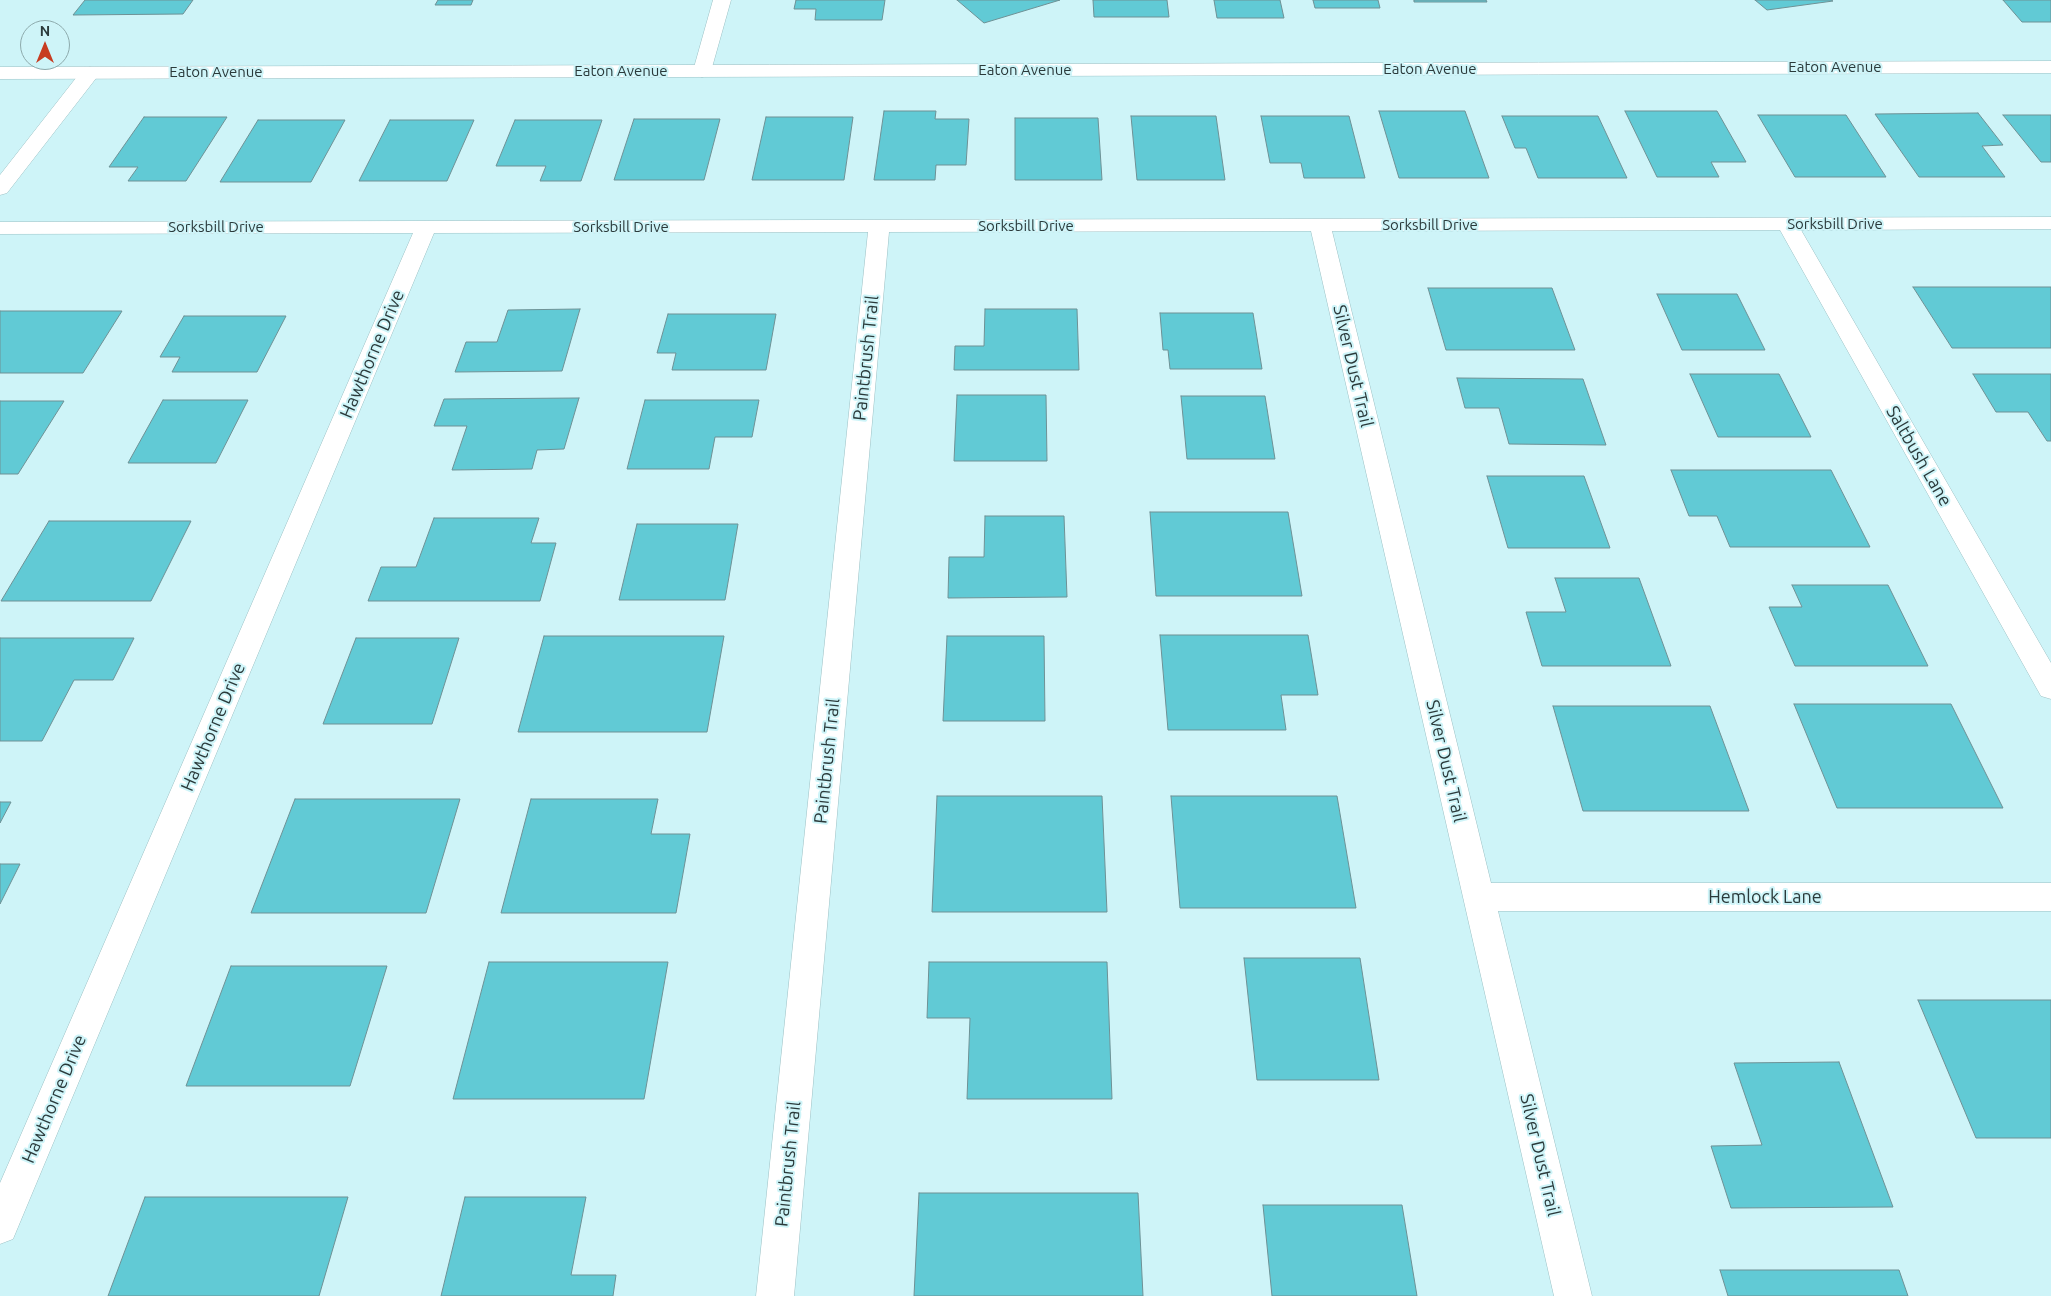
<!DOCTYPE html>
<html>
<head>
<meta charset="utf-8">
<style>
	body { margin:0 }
	#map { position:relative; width:2051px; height:1296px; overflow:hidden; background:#cef4f8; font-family:Ubuntu,sans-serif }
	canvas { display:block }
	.north { position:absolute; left:20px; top:20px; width:50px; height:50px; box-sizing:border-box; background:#cef4f8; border:1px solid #8daaac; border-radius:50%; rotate:0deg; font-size:14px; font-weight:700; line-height:20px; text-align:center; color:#2b3a3b }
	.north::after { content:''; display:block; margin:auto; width:18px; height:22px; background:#c73c21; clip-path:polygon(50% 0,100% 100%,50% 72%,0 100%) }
</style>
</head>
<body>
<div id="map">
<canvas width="2051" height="1296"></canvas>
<div class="north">N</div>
</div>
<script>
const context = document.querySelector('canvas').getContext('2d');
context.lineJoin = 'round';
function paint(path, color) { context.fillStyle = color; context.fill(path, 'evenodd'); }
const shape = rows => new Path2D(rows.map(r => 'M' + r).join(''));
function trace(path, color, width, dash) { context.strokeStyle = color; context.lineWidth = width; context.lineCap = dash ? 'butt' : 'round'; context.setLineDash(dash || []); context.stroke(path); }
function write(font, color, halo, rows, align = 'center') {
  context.font = font + ' Ubuntu,sans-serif'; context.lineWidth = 4; context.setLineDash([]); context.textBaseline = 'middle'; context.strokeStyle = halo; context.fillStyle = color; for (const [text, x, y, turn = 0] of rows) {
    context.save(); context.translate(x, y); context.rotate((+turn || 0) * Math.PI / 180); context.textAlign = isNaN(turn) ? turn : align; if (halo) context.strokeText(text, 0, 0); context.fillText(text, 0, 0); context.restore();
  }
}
const building = shape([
	[85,0,193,0,183,14,73,15,85,0],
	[438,0,473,0,471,5,435,5,438,0],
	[796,0,885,0,882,20,815,20,816,9,794,9,796,0],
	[957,0,1060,0,984,23,957,0],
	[1093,0,1167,0,1169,17,1094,17,1093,0],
	[1214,0,1280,0,1284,18,1217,18,1214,0],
	[1313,0,1378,0,1380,8,1315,8,1313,0],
	[1414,0,1486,0,1487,2,1414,2,1414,0],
	[1755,0,1831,0,1833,1,1767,10,1755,0],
	[2003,0,2051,0,2051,22,2022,22,2003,0],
	[884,111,936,111,935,119,969,119,966,165,936,165,935,180,874,180,884,111],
	[1379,111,1465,111,1489,178,1399,178,1379,111],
	[1625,111,1717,111,1746,162,1711,162,1719,177,1657,177,1625,111],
	[1978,113,2003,145,1982,146,2005,177,1919,177,1875,114,1978,113],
	[1758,115,1846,115,1886,177,1795,177,1758,115],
	[2003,115,2051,115,2051,162,2041,162,2003,115],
	[1131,116,1216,116,1225,180,1137,180,1131,116],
	[1261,116,1349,116,1365,178,1304,178,1301,163,1270,163,1261,116],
	[1502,116,1598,116,1627,178,1538,178,1526,148,1515,148,1502,116],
	[144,117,227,117,186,181,128,181,138,167,109,167,144,117],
	[766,117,853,117,844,180,752,180,766,117],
	[1015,118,1098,118,1102,180,1015,180,1015,118],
	[634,119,720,119,704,180,614,180,634,119],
	[258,120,345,120,311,182,220,182,258,120],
	[390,120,474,120,447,181,359,181,390,120],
	[515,120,602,120,581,181,540,181,546,166,496,166,515,120],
	[1913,287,2051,287,2051,348,1952,348,1913,287],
	[1428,288,1552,288,1575,350,1446,350,1428,288],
	[1657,294,1737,294,1765,350,1682,350,1657,294],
	[580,309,562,371,455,372,466,342,497,342,508,310,580,309],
	[985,309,1077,309,1079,370,954,370,955,346,984,346,985,309],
	[0,311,122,311,83,373,0,373,0,311],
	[1160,313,1253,313,1262,369,1170,369,1168,350,1163,350,1160,313],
	[668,314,776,314,766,370,672,370,676,353,657,353,668,314],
	[184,316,286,316,257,372,172,372,180,357,160,357,184,316],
	[1690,374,1779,374,1811,437,1718,437,1690,374],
	[1973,374,2051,374,2051,441,2047,441,2028,412,1996,412,1973,374],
	[1457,378,1583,379,1606,445,1509,444,1499,408,1465,408,1457,378],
	[957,395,1046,395,1047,461,954,461,957,395],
	[1181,396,1265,396,1275,459,1187,459,1181,396],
	[579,398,564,449,537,450,532,469,452,470,467,426,434,426,444,399,579,398],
	[163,400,248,400,216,463,128,463,163,400],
	[645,400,759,400,752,437,715,437,709,469,627,469,645,400],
	[0,401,64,401,18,474,0,474,0,401],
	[1671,470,1831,470,1870,547,1730,547,1717,516,1689,516,1671,470],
	[1487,476,1584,476,1610,548,1508,548,1487,476],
	[1150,512,1288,512,1302,596,1156,596,1150,512],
	[985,516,1064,516,1067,597,948,598,949,557,984,557,985,516],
	[434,518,539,518,531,543,556,543,540,601,368,601,381,567,416,567,434,518],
	[49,521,191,521,151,601,1,601,49,521],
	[637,524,738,524,725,600,619,600,637,524],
	[1555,578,1639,578,1671,666,1542,666,1526,612,1566,612,1555,578],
	[1792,585,1888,585,1928,666,1795,666,1769,607,1802,607,1792,585],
	[1160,635,1308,635,1318,695,1281,695,1286,730,1168,730,1160,635],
	[544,636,724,636,707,732,518,732,544,636],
	[947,636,1044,636,1045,721,943,721,947,636],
	[0,638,134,638,113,680,74,680,42,741,0,741,0,638],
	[356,638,459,638,432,724,323,724,356,638],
	[1794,704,1951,704,2003,808,1837,808,1794,704],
	[1553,706,1710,706,1749,811,1583,811,1553,706],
	[937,796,1102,796,1107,912,932,912,937,796],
	[1171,796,1337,796,1356,908,1180,908,1171,796],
	[295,799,460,799,426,913,251,913,295,799],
	[531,799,658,799,651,834,690,834,676,913,501,913,531,799],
	[0,802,11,802,0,823,0,802],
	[0,864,20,864,0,904,0,864],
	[1244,958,1360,958,1379,1080,1257,1080,1244,958],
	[489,962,668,962,644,1099,453,1099,489,962],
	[929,962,1107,962,1112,1099,967,1099,970,1018,927,1018,929,962],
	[231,966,387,966,350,1086,186,1086,231,966],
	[1918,1000,2051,1000,2051,1138,1976,1138,1918,1000],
	[1839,1062,1893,1207,1731,1208,1711,1146,1762,1145,1734,1063,1839,1062],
	[919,1193,1138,1193,1143,1296,914,1296,919,1193],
	[145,1197,348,1197,319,1296,108,1296,145,1197],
	[465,1197,586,1197,571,1275,616,1275,613,1296,441,1296,465,1197],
	[1263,1205,1402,1205,1417,1296,1272,1296,1263,1205],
	[1720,1270,1899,1270,1908,1296,1728,1296,1720,1270]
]);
paint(building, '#61cad5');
trace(building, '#6e9195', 1);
const street = shape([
	[713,0,731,0,711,71,709,75,702,77,695,75,693,71,713,0],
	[90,67,97,69,99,73,97,77,7,193,0,195,0,175,83,69,90,67],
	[2051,217,2051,229,1801,230,2051,663,2051,699,2041,696,1780,230,1332,231,1491,883,2051,883,2051,911,1498,911,1592,1296,1554,1296,1311,231,889,232,794,1296,756,1296,868,232,434,233,13,1239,0,1244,0,1183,413,233,0,234,0,222,2051,217]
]);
const secondary = shape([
	[2051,61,2051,73,0,79,0,67,2051,61]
]);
trace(street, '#9cc0c4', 1);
trace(secondary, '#9cc0c4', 1);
paint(street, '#fff');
paint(secondary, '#fff');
write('15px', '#2b3a3b', '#cef4f8', [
	["Eaton Avenue",1835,67],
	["Eaton Avenue",1430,69],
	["Eaton Avenue",1025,70],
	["Eaton Avenue",621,71],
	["Eaton Avenue",216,72],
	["Sorksbill Drive",1835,224],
	["Sorksbill Drive",1430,225],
	["Sorksbill Drive",1026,226],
	["Sorksbill Drive",216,227],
	["Sorksbill Drive",621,227]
]);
write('18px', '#2b3a3b', '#cef4f8', [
	["Hawthorne Drive",372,354,-67],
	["Paintbrush Trail",866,358,-84],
	["Silver Dust Trail",1353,366,77],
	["Saltbush Lane",1919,456,60],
	["Hawthorne Drive",213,727,-67],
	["Paintbrush Trail",827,761,-84],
	["Silver Dust Trail",1446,761,77],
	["Hemlock Lane",1765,897],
	["Hawthorne Drive",54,1099,-67],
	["Silver Dust Trail",1540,1155,77],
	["Paintbrush Trail",788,1164,-84]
]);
</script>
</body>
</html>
